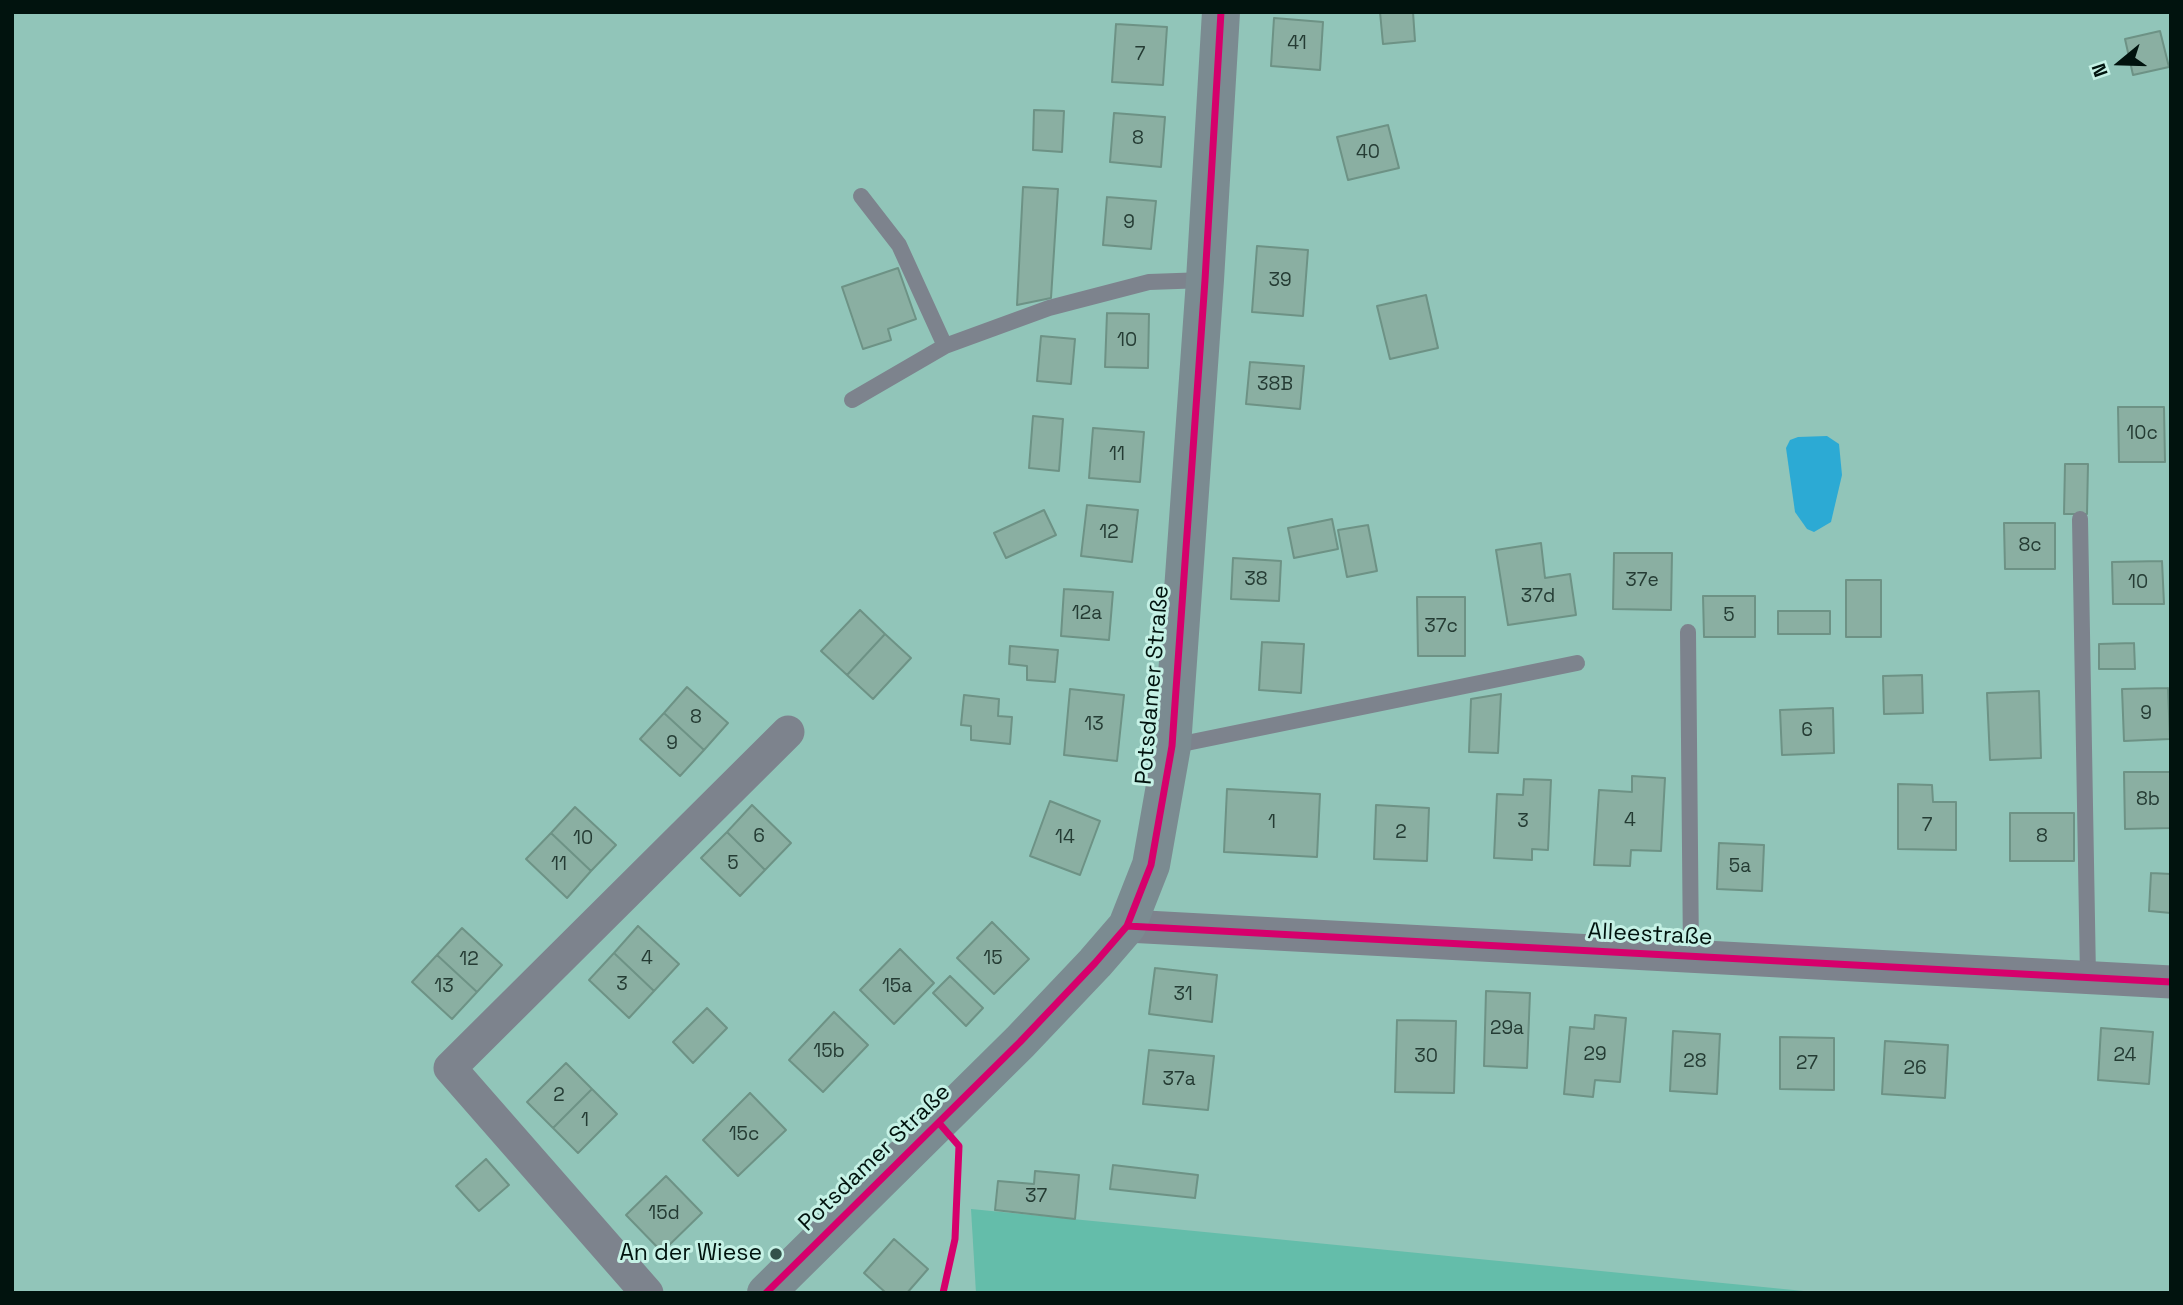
<!DOCTYPE html>
<html>
<head>
<meta charset="utf-8">
<style>
	body { margin:0 }
	#map { position:relative; width:2183px; height:1305px; overflow:hidden; background:#91c5b9; font-family:"Space Grotesk",sans-serif }
	canvas { display:block }
	.frame { position:absolute; inset:0; border:14px solid #01130e; pointer-events:none }
	.north { position:absolute; left:2085px; top:28px; width:70px; height:70px; -webkit-text-stroke:5px #c5f1e5; paint-order:stroke; rotate:251deg; font-size:19px; font-weight:700; line-height:28px; text-align:center; color:#01130e }
	.north::after { content:''; display:block; margin:auto; width:24px; height:32px; background:#01130e; clip-path:polygon(50% 0,100% 100%,50% 72%,0 100%) }
</style>
</head>
<body>
<div id="map">
<canvas width="2183" height="1305"></canvas>
<div class="frame"></div>
<div class="north">N</div>
</div>
<script>
const context = document.querySelector('canvas').getContext('2d');
context.lineJoin = 'round';
function paint(path, color) { context.fillStyle = color; context.fill(path, 'evenodd'); }
const shape = rows => new Path2D(rows.map(r => 'M' + r).join(''));
function trace(path, color, width, dash) { context.strokeStyle = color; context.lineWidth = width; context.lineCap = dash ? 'butt' : 'round'; context.setLineDash(dash || []); context.stroke(path); }
function write(font, color, halo, rows, align = 'center') {
  context.font = font + ' "Space Grotesk",sans-serif'; context.lineWidth = 6; context.setLineDash([]); context.textBaseline = 'middle'; context.strokeStyle = halo; context.fillStyle = color; for (const [text, x, y, turn = 0] of rows) {
    context.save(); context.translate(x, y); context.rotate((+turn || 0) * Math.PI / 180); context.textAlign = isNaN(turn) ? turn : align; if (halo) context.strokeText(text, 0, 0); context.fillText(text, 0, 0); context.restore();
  }
}
paint(shape([
	[971,1209,1824,1293,976,1293]
]), '#64bdaa');
paint(shape([
	[1827,436,1839,444,1842,475,1831,522,1814,532,1807,529,1795,512,1786,448,1790,440,1798,437]
]), '#2caad4');
const building = shape([
	[1380,12,1413,12,1415,41,1383,44,1380,12],
	[1274,18,1323,22,1320,70,1271,66,1274,18],
	[1116,24,1167,27,1163,85,1112,82,1116,24],
	[2160,31,2169,67,2133,75,2125,39,2160,31],
	[1034,110,1064,111,1062,152,1033,150,1034,110],
	[1114,113,1165,117,1161,167,1110,162,1114,113],
	[1388,125,1399,168,1348,180,1337,137,1388,125],
	[1023,187,1058,189,1051,298,1017,305,1023,187],
	[1107,197,1156,201,1151,249,1103,245,1107,197],
	[1257,246,1308,250,1303,316,1252,312,1257,246],
	[898,268,916,319,888,329,891,340,863,349,842,287,898,268],
	[1426,295,1438,348,1390,359,1377,306,1426,295],
	[1107,313,1149,314,1148,368,1105,367,1107,313],
	[1041,336,1075,339,1071,384,1037,381,1041,336],
	[1250,362,1304,366,1300,409,1246,404,1250,362],
	[2118,407,2164,407,2165,462,2119,462,2118,407],
	[1033,416,1063,419,1059,471,1029,468,1033,416],
	[1093,428,1144,432,1140,482,1089,478,1093,428],
	[2065,464,2088,464,2087,514,2064,514,2065,464],
	[1087,505,1138,510,1132,562,1081,556,1087,505],
	[1044,510,1056,535,1006,558,994,533,1044,510],
	[1332,519,1338,549,1294,558,1288,528,1332,519],
	[2004,523,2055,523,2055,569,2005,569,2004,523],
	[1368,525,1377,571,1347,577,1338,530,1368,525],
	[1541,543,1545,578,1570,574,1576,615,1508,625,1496,550,1541,543],
	[1614,553,1672,553,1671,610,1613,609,1614,553],
	[1233,558,1281,561,1279,601,1231,599,1233,558],
	[2162,561,2164,604,2113,604,2112,562,2162,561],
	[1846,580,1881,580,1881,637,1846,637,1846,580],
	[1064,589,1113,592,1109,640,1061,636,1064,589],
	[1703,596,1755,596,1755,637,1704,637,1703,596],
	[1417,597,1465,597,1465,656,1418,656,1417,597],
	[860,610,885,634,847,675,821,651,860,610],
	[1778,611,1830,611,1830,634,1778,634,1778,611],
	[885,634,911,658,873,699,847,675,885,634],
	[1262,642,1304,644,1301,693,1259,690,1262,642],
	[2134,643,2135,669,2099,669,2099,644,2134,643],
	[1010,646,1058,650,1055,682,1027,680,1027,666,1009,664,1010,646],
	[1922,675,1923,713,1884,714,1883,676,1922,675],
	[687,687,728,723,704,750,664,713,687,687],
	[2168,688,2170,739,2124,741,2122,689,2168,688],
	[1070,689,1124,695,1117,761,1064,755,1070,689],
	[2039,691,2041,758,1990,760,1987,693,2039,691],
	[1501,694,1498,753,1469,752,1471,699,1501,694],
	[964,695,999,699,998,716,1012,717,1010,744,971,740,971,726,961,725,964,695],
	[1833,708,1834,753,1782,755,1780,710,1833,708],
	[664,713,704,750,680,776,640,739,664,713],
	[2124,772,2171,772,2171,828,2125,829,2124,772],
	[1632,776,1665,778,1661,851,1631,850,1630,866,1594,865,1599,790,1632,792,1632,776],
	[1524,779,1551,780,1548,850,1532,849,1532,860,1494,858,1497,794,1523,795,1524,779],
	[1898,784,1932,785,1933,802,1956,802,1956,850,1898,849,1898,784],
	[1227,789,1320,794,1317,857,1224,852,1227,789],
	[1050,801,1100,821,1080,875,1030,856,1050,801],
	[752,805,791,843,765,870,727,832,752,805],
	[1376,805,1429,808,1427,861,1374,859,1376,805],
	[575,807,616,845,591,871,551,833,575,807],
	[2010,813,2074,813,2074,861,2010,861,2010,813],
	[727,832,765,870,740,896,701,858,727,832],
	[551,833,591,871,567,898,526,859,551,833],
	[1719,843,1764,845,1762,891,1717,889,1719,843],
	[2151,873,2171,874,2171,913,2149,911,2151,873],
	[992,922,1029,959,994,994,957,958,992,922],
	[638,926,679,964,654,991,614,953,638,926],
	[462,928,502,965,477,992,437,955,462,928],
	[900,949,934,983,894,1024,860,990,900,949],
	[614,953,654,991,629,1018,589,980,614,953],
	[437,955,477,992,452,1019,412,982,437,955],
	[1155,968,1217,975,1212,1022,1149,1014,1155,968],
	[950,976,983,1008,966,1026,933,993,950,976],
	[1486,991,1530,993,1527,1068,1484,1066,1486,991],
	[707,1008,727,1028,693,1063,673,1042,707,1008],
	[834,1012,868,1045,823,1092,789,1060,834,1012],
	[1595,1015,1626,1018,1620,1082,1595,1080,1593,1097,1564,1094,1570,1027,1594,1029,1595,1015],
	[1397,1020,1456,1021,1454,1093,1395,1092,1397,1020],
	[2101,1028,2153,1032,2149,1084,2098,1080,2101,1028],
	[1673,1031,1720,1034,1717,1094,1670,1091,1673,1031],
	[1780,1037,1834,1038,1834,1090,1780,1089,1780,1037],
	[1885,1041,1948,1045,1945,1098,1882,1094,1885,1041],
	[1149,1050,1214,1056,1208,1110,1143,1104,1149,1050],
	[566,1063,592,1089,553,1128,527,1102,566,1063],
	[592,1089,617,1114,578,1153,553,1128,592,1089],
	[750,1093,786,1130,738,1176,703,1140,750,1093],
	[486,1159,509,1185,479,1211,456,1186,486,1159],
	[1113,1165,1198,1175,1195,1198,1110,1189,1113,1165],
	[1035,1171,1079,1175,1075,1219,995,1210,998,1181,1034,1184,1035,1171],
	[666,1176,702,1213,662,1252,626,1215,666,1176],
	[894,1239,928,1269,907,1293,886,1293,864,1273,894,1239]
]);
paint(building, '#8aafa2');
trace(building, '#6d9285', 2);
trace(shape([
	[861,196,899,245,945,346],
	[852,400,945,346,1049,308,1149,282,1205,280],
	[2080,519,2088,977],
	[1688,632,1691,956],
	[1172,746,1577,663]
]), '#7d838d', 16);
trace(shape([
	[1127,926,2171,982],
	[647,1293,450,1068,788,732]
]), '#7d838d', 33);
trace(shape([
	[766,1293,1020,1042,1095,963,1127,926,1151,865,1172,746,1205,280,1221,12]
]), '#7b8b91', 38);
trace(shape([
	[1127,926,2171,982],
	[939,1123,959,1146,955,1239,943,1293],
	[766,1293,1020,1042,1095,963,1127,926,1151,865,1172,746,1205,280,1221,12]
]), '#d6006c', 7);
for (const [x, y, r, color] of [
	[776,1254,7,"#33514a"]
]) { const dot = new Path2D(); dot.arc(x, y, r, 0, 2 * Math.PI); context.fillStyle = color; context.fill(dot); trace(dot, '#c5f1e5', 2.5); }
write('19px', '#253c34', null, [
	["41",1297,44],
	["7",1140,55],
	["8",1138,139],
	["40",1368,153],
	["9",1129,223],
	["39",1280,281],
	["10",1127,341],
	["38B",1275,385],
	["10c",2142,434],
	["11",1117,455],
	["12",1109,533],
	["8c",2030,546],
	["38",1256,580],
	["37e",1642,581],
	["10",2138,583],
	["37d",1538,597],
	["12a",1087,614],
	["5",1729,616],
	["37c",1441,627],
	["9",2146,714],
	["8",696,718],
	["13",1094,725],
	["6",1807,731],
	["9",672,744],
	["8b",2148,800],
	["4",1630,821],
	["3",1523,822],
	["1",1272,823],
	["7",1927,826],
	["2",1401,833],
	["6",759,837],
	["8",2042,837],
	["14",1065,838],
	["10",583,839],
	["5",733,864],
	["11",559,865],
	["5a",1740,867],
	["4",647,959],
	["15",993,959],
	["12",469,960],
	["3",622,985],
	["13",444,987],
	["15a",897,987],
	["31",1183,995],
	["29a",1507,1029],
	["15b",829,1052],
	["29",1595,1055],
	["24",2125,1056],
	["30",1426,1057],
	["28",1695,1062],
	["27",1807,1064],
	["26",1915,1069],
	["37a",1179,1080],
	["2",559,1096],
	["1",585,1121],
	["15c",744,1135],
	["37",1036,1197],
	["15d",664,1214]
]);
write('23px', '#01130e', '#c5f1e5', [
	["Potsdamer Straße",1153,685,-85],
	["Alleestraße",1650,935,3],
	["Potsdamer Straße",875,1158,-44]
]);
write('23px', '#01130e', '#c5f1e5', [
	["An der Wiese",762,1254]
], 'right');
</script>
</body>
</html>
